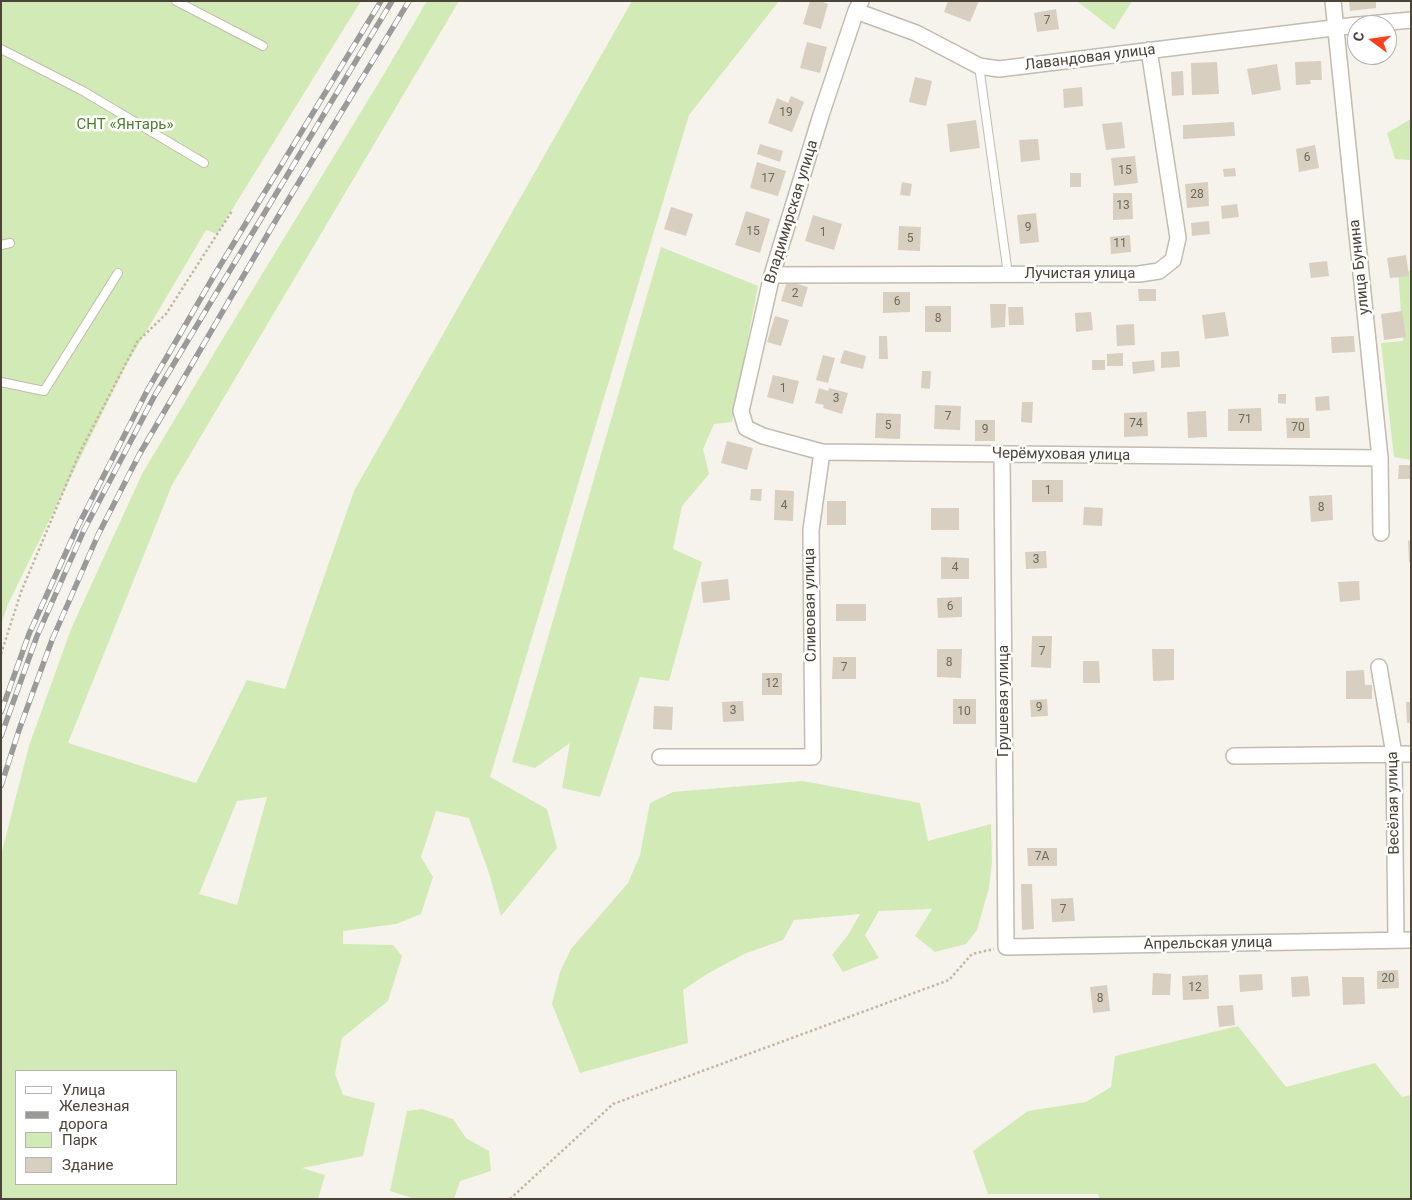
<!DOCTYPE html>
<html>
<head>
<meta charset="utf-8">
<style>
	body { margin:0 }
	#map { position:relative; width:1412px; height:1200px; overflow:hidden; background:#f6f3ec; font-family:Roboto,sans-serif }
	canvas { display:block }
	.frame { position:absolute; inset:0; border:2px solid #4b4439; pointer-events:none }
	.legend { position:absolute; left:15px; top:1070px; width:162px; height:115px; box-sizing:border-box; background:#fff; border:1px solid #b7b4b0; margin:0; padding:6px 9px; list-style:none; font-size:15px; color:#4b4439 }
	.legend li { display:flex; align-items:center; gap:10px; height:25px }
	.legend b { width:25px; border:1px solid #b7b4b0 }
	.north { position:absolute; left:1347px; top:15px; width:50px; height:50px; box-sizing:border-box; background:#fff; border:1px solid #b7b4b0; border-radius:50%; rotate:284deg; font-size:14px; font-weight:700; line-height:20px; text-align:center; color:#4b4439 }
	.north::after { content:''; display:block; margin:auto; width:18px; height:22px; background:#fc3f1d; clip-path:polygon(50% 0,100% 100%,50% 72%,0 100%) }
</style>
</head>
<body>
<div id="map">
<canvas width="1412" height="1200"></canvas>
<div class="frame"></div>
<ul class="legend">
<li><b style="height:6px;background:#fff"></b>Улица</li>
<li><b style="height:6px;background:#9a9a9a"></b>Железная дорога</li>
<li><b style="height:14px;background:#d2eab5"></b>Парк</li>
<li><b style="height:14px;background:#d8cfc1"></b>Здание</li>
</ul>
<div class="north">С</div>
</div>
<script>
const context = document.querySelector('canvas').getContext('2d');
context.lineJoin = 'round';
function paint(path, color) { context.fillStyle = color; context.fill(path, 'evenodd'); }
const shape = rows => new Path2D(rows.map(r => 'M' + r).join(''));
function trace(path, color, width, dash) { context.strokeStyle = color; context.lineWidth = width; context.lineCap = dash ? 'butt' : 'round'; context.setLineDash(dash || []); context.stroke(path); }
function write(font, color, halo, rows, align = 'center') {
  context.font = font + ' Roboto,sans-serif'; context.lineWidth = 5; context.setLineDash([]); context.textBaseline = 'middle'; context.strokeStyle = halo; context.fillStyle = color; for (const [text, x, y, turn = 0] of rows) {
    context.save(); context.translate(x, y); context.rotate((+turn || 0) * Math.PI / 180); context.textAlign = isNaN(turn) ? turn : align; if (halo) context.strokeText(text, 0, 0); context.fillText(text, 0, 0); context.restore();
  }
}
paint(shape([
	[1,1,361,1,217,234,206,230,124,369,8,604,1,625],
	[427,1,459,1,172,485,68,743,196,783,247,680,285,689,354,491,632,1,779,1,689,115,490,777,547,809,557,848,501,916,489,873,469,818,436,811,421,857,433,877,421,914,396,924,343,931,343,944,393,945,402,956,388,1001,342,1038,335,1074,343,1095,375,1103,363,1156,302,1168,325,1175,318,1199,1,1199,1,855,29,746,71,629,142,474,222,340,384,74],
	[267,797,237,905,199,894,237,801],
	[16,1071,176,1071,176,1184,16,1184],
	[1077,1,1132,1,1114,30],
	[1411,119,1411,160,1395,159,1387,133],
	[661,247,758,286,732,422,714,424,703,449,709,474,682,506,673,549,702,562,669,681,640,677,600,797,562,788,570,743,535,768,512,762],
	[1398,271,1411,271,1411,460,1394,457,1381,343,1403,341],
	[803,781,920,803,928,841,991,824,992,861,989,888,977,930,966,944,935,952,915,936,932,909,879,911,865,935,879,958,843,972,832,955,848,935,860,914,794,920,783,940,744,954,707,974,683,990,688,1043,580,1073,552,1004,560,972,571,949,628,883,640,855,650,803,673,792],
	[1238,1026,1286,1087,1375,1063,1402,1097,1411,1095,1411,1199,1100,1199,1098,1194,988,1194,973,1151,1028,1111,1086,1102,1111,1087,1115,1056],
	[422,1109,453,1119,466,1138,489,1151,491,1171,460,1181,454,1199,416,1199,390,1191,407,1111]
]), '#d2eab5');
paint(shape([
	[810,1,820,1,828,4,821,29,803,24],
	[948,1,979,1,970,22,944,12],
	[1349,1,1376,1,1376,8,1350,11],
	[1056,9,1059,29,1037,32,1034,13],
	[807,42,827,47,820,73,800,68],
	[1321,61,1322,80,1310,80,1311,84,1296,85,1295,62],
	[1217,62,1219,94,1192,95,1191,63],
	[1277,64,1281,90,1252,95,1247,69],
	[1183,71,1184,95,1172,96,1171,72],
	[915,77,932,81,926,106,909,102],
	[1082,87,1083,106,1064,108,1063,89],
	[791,96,804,102,792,132,768,123,777,98,788,103],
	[976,120,980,148,950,152,947,124],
	[1122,122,1125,148,1106,150,1102,124],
	[1234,122,1235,136,1183,139,1183,125],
	[1038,139,1040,160,1021,162,1019,140],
	[760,144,783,151,780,162,757,154],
	[1315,145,1319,168,1299,172,1296,149],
	[1135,156,1138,183,1114,186,1111,158],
	[757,162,786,171,778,196,750,188],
	[1235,168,1236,176,1224,177,1223,169],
	[1070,173,1081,173,1081,187,1070,187],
	[902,182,912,184,910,196,900,195],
	[1208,182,1209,206,1187,208,1185,184],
	[1113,193,1132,193,1133,219,1113,220],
	[1237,204,1239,217,1222,219,1221,206],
	[671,207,693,214,686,236,664,229],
	[746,211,770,219,760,253,735,245],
	[1036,213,1039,242,1020,244,1017,215],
	[813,215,842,224,834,250,805,241],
	[1209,221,1210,234,1192,236,1191,223],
	[899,226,921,227,920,251,898,250],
	[1130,235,1131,252,1111,254,1110,237],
	[1406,255,1409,276,1390,278,1387,258],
	[1327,261,1329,276,1311,278,1309,263],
	[787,281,808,287,802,307,781,301],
	[1138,289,1156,289,1156,301,1139,301],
	[883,292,910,292,910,312,883,313],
	[990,304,1006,304,1005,327,991,328],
	[925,306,951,306,951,332,925,332],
	[1008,307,1023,307,1024,325,1009,325],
	[1402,311,1406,337,1384,340,1381,314],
	[1091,312,1093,330,1076,332,1075,313],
	[1225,312,1229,336,1205,339,1202,315],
	[775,316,789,320,781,346,767,342],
	[1134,324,1135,345,1117,346,1116,325],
	[879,336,887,336,888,359,879,359],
	[1354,336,1355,352,1332,353,1331,337],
	[844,350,866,356,863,369,840,363],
	[1179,351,1180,367,1161,368,1161,352],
	[1123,353,1123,366,1107,366,1107,354],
	[823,355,835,358,828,383,816,380],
	[1092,360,1105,360,1105,370,1092,370],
	[1154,360,1155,371,1133,374,1132,362],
	[922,371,931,371,930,389,921,388],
	[773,375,799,381,793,404,767,397],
	[819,388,828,391,829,388,848,393,842,414,823,408,824,405,815,403],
	[1278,394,1286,394,1286,404,1278,403],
	[1329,396,1330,410,1316,411,1315,397],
	[1022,402,1033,402,1032,423,1021,422],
	[935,405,961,406,960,430,934,429],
	[1261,408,1262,431,1228,431,1228,409],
	[1206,411,1207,437,1188,438,1187,412],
	[1147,412,1148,436,1124,437,1124,413],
	[876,413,901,414,900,439,875,438],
	[1286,418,1309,418,1310,438,1287,438],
	[975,420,995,420,995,441,975,441],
	[727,441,753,448,747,470,721,463],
	[1399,465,1411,465,1411,479,1398,479],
	[1032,480,1063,480,1063,502,1032,502],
	[751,489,762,489,761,501,750,500],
	[775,490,794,491,793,521,774,520],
	[1332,495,1333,520,1311,522,1309,496],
	[827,501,846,501,846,525,827,525],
	[1084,507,1103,508,1102,526,1083,525],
	[931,508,959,508,959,530,931,530],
	[1411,540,1411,562,1409,562,1408,541],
	[1046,551,1047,568,1026,569,1025,552],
	[941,557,969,558,969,579,941,579],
	[728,579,730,600,703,603,701,582],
	[1359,581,1360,600,1340,602,1338,582],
	[962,597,962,617,938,618,937,598],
	[836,604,866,604,866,621,836,621],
	[1032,636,1052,636,1051,668,1031,667],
	[937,649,962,649,961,678,937,677],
	[1152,649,1174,649,1174,680,1153,681],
	[833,657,856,657,856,679,832,679],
	[1083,661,1099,661,1100,683,1083,683],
	[1364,670,1365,685,1372,685,1372,699,1346,699,1346,671],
	[762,673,782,673,782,695,762,695],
	[953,699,976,699,976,724,953,724],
	[1047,699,1048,716,1031,717,1030,700],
	[743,701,744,721,723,722,722,702],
	[1406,702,1411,702,1411,723,1407,723],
	[654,706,673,707,672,730,653,729],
	[1027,848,1057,848,1057,866,1028,866],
	[1021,884,1032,884,1034,929,1022,930],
	[1073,898,1075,921,1052,922,1051,899],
	[1398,970,1399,988,1377,989,1377,971],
	[1153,973,1171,974,1170,995,1152,995],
	[1262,974,1263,990,1240,992,1239,975],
	[1208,975,1209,999,1183,1000,1182,976],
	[1308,976,1310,996,1292,997,1291,977],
	[1342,977,1364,977,1365,1004,1343,1005],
	[1107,985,1110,1011,1093,1013,1090,987],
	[1233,1005,1235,1025,1219,1027,1217,1006]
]), '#d8cfc1');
const service = shape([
	[176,1,263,46],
	[1,49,83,91,204,163],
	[979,66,1008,274],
	[1,245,10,243],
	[1,382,44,391,118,273]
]);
const minor = shape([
	[861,1,856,11,821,115,772,275,741,411,746,428,763,436,822,452,1380,458],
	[1333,1,1380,458,1381,533],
	[856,11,916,33,979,66,999,69,1357,25],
	[1359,25,1411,20],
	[772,275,1139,274,1159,271,1173,260,1178,238,1149,50],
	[1002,454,1006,947,1411,940],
	[1379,667,1394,754,1396,940],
	[1234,756,1411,754],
	[660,757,813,757,811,530,822,452]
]);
trace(service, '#c2bbae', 10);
trace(minor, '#c2bbae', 18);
trace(shape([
	[1,654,21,592,80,452,137,342,166,314,232,211],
	[510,1199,613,1104,949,980,972,954,994,949]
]), '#c4b79f', 2.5, [2.5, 2.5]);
trace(service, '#fff', 8);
trace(minor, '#fff', 15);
const rail = shape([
	[1,712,29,634,77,528,147,391,215,274,381,1],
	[1,736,37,636,84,530,155,395,392,1],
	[1,786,19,730,52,640,98,535,139,455,276,220,409,1]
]);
trace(rail, '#9a9a9a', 5.5);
trace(rail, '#fff', 4, [11]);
write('12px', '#6e675b', null, [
	["7",1047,21],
	["19",786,113],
	["6",1307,158],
	["15",1125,171],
	["17",768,179],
	["28",1197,195],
	["13",1123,206],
	["9",1028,228],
	["15",753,232],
	["1",823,233],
	["5",910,239],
	["11",1120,244],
	["2",795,294],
	["6",897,302],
	["8",938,319],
	["1",783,389],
	["3",836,399],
	["7",948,417],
	["71",1245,420],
	["74",1136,424],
	["5",888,426],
	["70",1298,428],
	["9",985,430],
	["1",1048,491],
	["4",784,506],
	["8",1321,508],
	["3",1036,560],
	["4",955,568],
	["6",950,607],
	["7",1042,652],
	["8",949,663],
	["7",844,668],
	["12",772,684],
	["9",1039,708],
	["3",733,711],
	["10",964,712],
	["7А",1042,857],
	["7",1063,910],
	["20",1388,979],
	["12",1195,988],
	["8",1100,999]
]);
write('15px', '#4b4439', '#fff', [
	["Лавандовая улица",1090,58,-7],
	["Владимирская улица",792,212,-73],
	["улица Бунина",1360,267,-96],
	["Лучистая улица",1080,274],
	["Черёмуховая улица",1061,455,1],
	["Сливовая улица",811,605,-91],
	["Грушевая улица",1004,701,-90],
	["Весёлая улица",1394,803,-91],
	["Апрельская улица",1208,944,-1]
]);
write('15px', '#4a7f2a', '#fff', [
	["СНТ «Янтарь»",125,125]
]);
</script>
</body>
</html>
